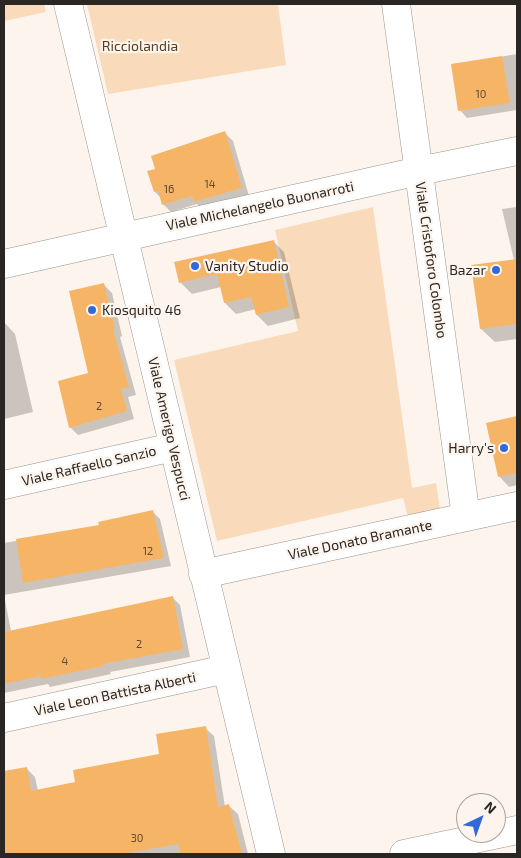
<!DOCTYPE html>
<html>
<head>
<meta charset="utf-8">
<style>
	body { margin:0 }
	#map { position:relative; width:521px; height:858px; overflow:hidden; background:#fdf5ed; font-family:"Exo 2",sans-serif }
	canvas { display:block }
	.frame { position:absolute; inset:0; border:5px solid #292623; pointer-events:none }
	.north { position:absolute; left:456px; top:793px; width:50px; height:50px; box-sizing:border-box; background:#fdf5ed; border:1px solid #a8a29c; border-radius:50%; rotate:42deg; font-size:14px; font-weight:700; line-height:20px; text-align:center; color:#292623 }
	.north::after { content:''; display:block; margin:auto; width:18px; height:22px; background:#3269d8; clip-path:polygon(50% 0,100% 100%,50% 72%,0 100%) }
</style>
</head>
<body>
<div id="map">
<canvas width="521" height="858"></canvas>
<div class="frame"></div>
<div class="north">N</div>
</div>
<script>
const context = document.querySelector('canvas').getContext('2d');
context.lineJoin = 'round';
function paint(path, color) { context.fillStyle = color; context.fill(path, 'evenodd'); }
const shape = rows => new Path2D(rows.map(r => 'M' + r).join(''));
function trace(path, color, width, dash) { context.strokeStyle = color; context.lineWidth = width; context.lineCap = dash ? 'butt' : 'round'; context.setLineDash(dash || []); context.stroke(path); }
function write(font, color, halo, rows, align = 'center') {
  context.font = font + ' "Exo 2",sans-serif'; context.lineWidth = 4.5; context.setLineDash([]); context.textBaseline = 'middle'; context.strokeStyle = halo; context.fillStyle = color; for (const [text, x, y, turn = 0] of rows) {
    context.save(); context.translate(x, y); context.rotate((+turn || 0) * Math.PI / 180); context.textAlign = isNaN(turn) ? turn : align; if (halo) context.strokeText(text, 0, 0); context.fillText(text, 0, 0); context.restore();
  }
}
paint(shape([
	[4,4,44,4,46,12,4,21],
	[87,4,278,4,286,65,108,94],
	[373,207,412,488,436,483,440,509,408,517,403,498,217,541,174,360,298,331,275,230]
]), '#f9dbbb');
paint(shape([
	[517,54,517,110,467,118,460,110,452,65],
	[225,133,233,141,249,196,203,210,197,204,171,212,163,204,161,198,155,192,156,169],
	[517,207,517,339,495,342,481,329,514,260,502,209],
	[273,241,284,252,300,318,268,326,257,315,256,309,236,314,225,303,221,287,192,294,181,283,175,263],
	[104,285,112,293,122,336,120,337,136,395,128,397,134,419,78,435,70,427,89,374],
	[4,322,15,334,33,412,4,419],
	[517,418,517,485,509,487,499,476,488,424],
	[152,511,160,519,171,566,4,595,11,631,172,597,180,605,190,657,110,672,111,674,50,687,48,684,4,693,4,543,101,526],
	[205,728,214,736,225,807,229,806,238,814,248,854,182,854,182,853,177,854,4,854,4,773,26,768,35,777,38,791,77,783,161,755]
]), '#0003');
paint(shape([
	[502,56,510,103,458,111,451,64],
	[225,131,242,188,194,202,192,196,162,205,158,191,154,192,147,171,155,169,151,156],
	[274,240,289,307,256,315,251,297,224,303,217,274,179,283,174,262],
	[517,259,517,324,480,329,471,265],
	[104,283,115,328,113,329,129,387,121,389,127,411,69,428,58,381,88,373,69,291],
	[517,416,517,473,498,477,486,423],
	[153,510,164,558,23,583,16,539,99,525,98,522],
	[173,596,183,649,103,664,104,666,41,679,41,676,4,684,4,632],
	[206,726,218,807,229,804,242,854,181,854,178,844,123,854,4,854,4,771,27,767,31,791,75,782,73,770,159,754,156,734]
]), '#f6b566');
const minor = shape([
	[68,4,271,854],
	[396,4,466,517],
	[4,264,419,171,517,151],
	[4,485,173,447],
	[203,574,517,506],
	[4,718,226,669],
	[404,854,517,830]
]);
trace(minor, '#9a938b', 29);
trace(minor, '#fff', 28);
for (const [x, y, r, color] of [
	[195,266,5,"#3269d8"],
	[496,270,5,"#3269d8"],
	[92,310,5,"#3269d8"],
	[504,448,5,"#3269d8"]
]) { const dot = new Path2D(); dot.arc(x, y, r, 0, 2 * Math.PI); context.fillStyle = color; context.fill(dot); trace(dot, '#fdf5ed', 2); }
write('11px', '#5c4a34', null, [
	["10",481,94],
	["14",210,184],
	["16",169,189],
	["2",99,406],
	["12",148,551],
	["2",139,644],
	["4",65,661],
	["30",137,838]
]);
write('14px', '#583d1c', '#fdf5ed', [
	["Ricciolandia",140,46]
]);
write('14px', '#292623', '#fdf5ed', [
	["Viale Michelangelo Buonarroti",260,206,-12],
	["Viale Cristoforo Colombo",431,260,82],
	["Viale Amerigo Vespucci",169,429,77],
	["Viale Raffaello Sanzio",89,466,-13],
	["Viale Donato Bramante",360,540,-12],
	["Viale Leon Battista Alberti",115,694,-12]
]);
write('14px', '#292623', '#fdf5ed', [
	["Vanity Studio",205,266],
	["Bazar",486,270,"right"],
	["Kiosquito 46",102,310],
	["Harry's",494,448,"right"]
], 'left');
</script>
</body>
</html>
